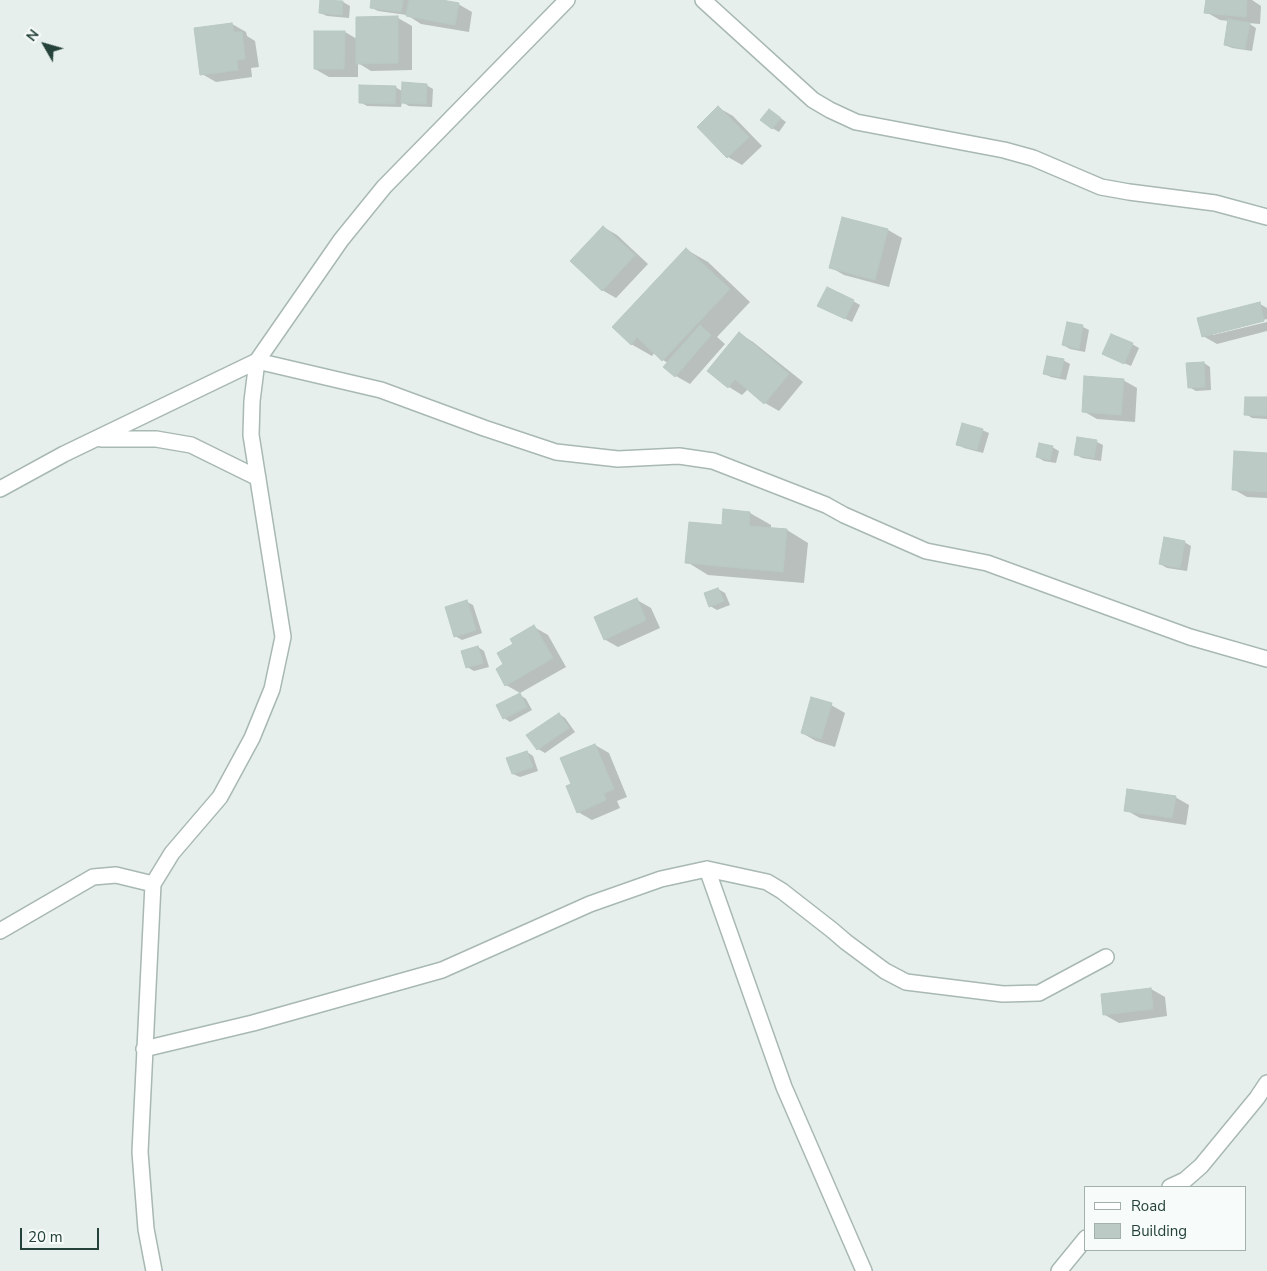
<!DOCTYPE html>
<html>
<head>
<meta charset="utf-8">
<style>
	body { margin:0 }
	#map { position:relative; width:1267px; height:1271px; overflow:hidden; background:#e6efeb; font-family:"Nunito Sans",sans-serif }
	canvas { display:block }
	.legend { position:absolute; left:1084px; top:1186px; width:162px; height:65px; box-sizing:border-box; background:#f7fbf9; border:1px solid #a3b1ad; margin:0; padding:6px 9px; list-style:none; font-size:15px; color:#24423a }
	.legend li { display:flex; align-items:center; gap:10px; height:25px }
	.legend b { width:25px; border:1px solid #a3b1ad }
	.north { position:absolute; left:20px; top:20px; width:50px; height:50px; -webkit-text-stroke:4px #f7fbf9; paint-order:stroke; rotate:308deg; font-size:14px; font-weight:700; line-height:20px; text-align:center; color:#24423a }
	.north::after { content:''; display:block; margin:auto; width:18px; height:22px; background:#24423a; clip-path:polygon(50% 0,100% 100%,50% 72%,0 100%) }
	.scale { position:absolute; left:20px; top:1228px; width:79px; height:22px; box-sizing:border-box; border:2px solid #24423a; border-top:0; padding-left:6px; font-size:15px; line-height:18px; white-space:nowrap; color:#24423a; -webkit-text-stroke:4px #f7fbf9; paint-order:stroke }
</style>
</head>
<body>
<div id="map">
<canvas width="1267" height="1271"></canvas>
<ul class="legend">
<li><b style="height:6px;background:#fff"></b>Road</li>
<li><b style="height:14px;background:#bbcac4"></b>Building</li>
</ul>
<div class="north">N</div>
<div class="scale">20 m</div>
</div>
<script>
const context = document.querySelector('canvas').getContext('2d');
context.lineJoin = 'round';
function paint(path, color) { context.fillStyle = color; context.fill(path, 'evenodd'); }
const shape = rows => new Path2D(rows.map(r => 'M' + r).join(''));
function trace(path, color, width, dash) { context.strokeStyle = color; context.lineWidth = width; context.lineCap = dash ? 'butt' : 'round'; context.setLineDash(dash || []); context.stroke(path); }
paint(shape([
	[373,0,435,0,458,4,472,12,469,32,421,24,407,15,378,11,372,8],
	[1207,0,1252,0,1261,6,1260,24,1248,23,1256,28,1252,51,1232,48,1225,45,1229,21,1220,20,1206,12],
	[321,1,343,2,350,6,349,18,327,16,320,13],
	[398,18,412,26,412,70,371,71,358,63,358,77,329,77,315,69,345,32,357,39],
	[232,24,246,32,247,36,255,41,259,67,251,68,252,77,216,82,202,74],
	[426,85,433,89,432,107,409,106,402,102,401,107,367,106,360,102,395,87,402,91],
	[719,108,733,116,762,146,742,165,728,157],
	[769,110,786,122,779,132,772,128],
	[843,218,888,230,902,238,889,287,844,275,830,267],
	[603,227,617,235,648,264,616,298,602,290],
	[687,250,708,262,750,302,717,337,725,344,690,384,676,376,665,367,668,363,663,360,655,352,652,356,631,344],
	[853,301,860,305,852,322,825,309],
	[1260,304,1267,308,1267,319,1213,333,1213,335,1267,322,1267,331,1217,344,1203,336],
	[1083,327,1089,330,1085,352,1070,349,1063,345],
	[740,334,753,342,803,382,779,411,765,403,748,389,742,395,729,387,709,371],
	[1132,344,1139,348,1131,366,1110,357],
	[1063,360,1070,364,1066,380,1051,377,1045,374],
	[1204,363,1210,367,1211,390,1196,391,1189,387],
	[1123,380,1137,388,1135,422,1097,419,1083,411],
	[1267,399,1267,419,1252,418,1246,414],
	[982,430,989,433,983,453,964,448,957,444],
	[1097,442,1103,445,1101,461,1082,458,1075,454],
	[1052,447,1059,451,1056,463,1044,461,1037,457],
	[1267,454,1267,498,1247,497,1233,489],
	[750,513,771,525,771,529,787,530,808,543,804,583,708,575,687,562,723,527],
	[1184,542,1191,546,1187,571,1167,568,1160,564],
	[718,589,725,593,730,605,717,610,710,606],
	[637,600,651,608,660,628,618,647,604,639],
	[467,602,473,605,482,633,462,640,455,636],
	[534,627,548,635,566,667,520,693,506,685,505,665,515,645],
	[478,647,484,651,489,667,474,671,467,667],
	[520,695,526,699,532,710,510,722,504,718],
	[831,705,845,713,835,747,816,741,802,733],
	[559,714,565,718,575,732,545,753,538,749],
	[595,745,609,753,627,797,617,801,620,808,592,820,578,812,572,785],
	[527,752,533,756,538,771,520,777,513,774],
	[1175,797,1189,805,1186,825,1140,818,1126,810],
	[1151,989,1165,997,1167,1016,1119,1023,1105,1015]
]), '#0003');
const building = shape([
	[320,0,343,1,342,15,319,13,320,0],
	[371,0,403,0,401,12,370,8,371,0],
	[409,0,442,0,459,3,455,25,406,16,409,0],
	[1206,0,1247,0,1246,17,1204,13,1206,0],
	[398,16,398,63,356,64,356,17,398,16],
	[1228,19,1250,23,1245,49,1224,45,1228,19],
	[232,23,234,32,242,32,245,59,237,60,238,70,200,75,194,28,232,23],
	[314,31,345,31,344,69,314,69,314,31],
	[402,82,427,84,426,104,401,103,402,82],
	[359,85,396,86,395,104,359,103,359,85],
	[718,106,749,137,727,158,697,127,718,106],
	[769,109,781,118,772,129,760,120,769,109],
	[842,217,888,229,875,280,829,268,842,217],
	[603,226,635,255,602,291,570,261,603,226],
	[686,248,730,289,662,361,637,337,631,345,612,327,686,248],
	[827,287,854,300,845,319,817,306,827,287],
	[1260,302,1264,321,1202,337,1197,318,1260,302],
	[1067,322,1083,325,1079,349,1062,345,1067,322],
	[700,325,711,335,675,377,663,367,700,325],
	[739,332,789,374,764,404,735,379,728,388,707,371,739,332],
	[1111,334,1133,343,1124,364,1102,354,1111,334],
	[1047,356,1064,359,1060,377,1043,374,1047,356],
	[1204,362,1205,387,1188,388,1186,363,1204,362],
	[1084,376,1124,379,1121,415,1082,412,1084,376],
	[1245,397,1267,397,1267,416,1244,415,1245,397],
	[962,423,983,429,977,450,956,445,962,423],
	[1077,437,1097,440,1094,458,1074,455,1077,437],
	[1039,443,1053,446,1050,460,1036,457,1039,443],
	[1234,451,1267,453,1267,492,1232,490,1234,451],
	[723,509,750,512,749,526,787,529,783,572,685,563,689,522,722,525,723,509],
	[1164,537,1185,541,1180,568,1159,564,1164,537],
	[718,588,724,601,709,607,704,593,718,588],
	[637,598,646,620,604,640,594,617,637,598],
	[467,600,476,630,454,637,445,607,467,600],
	[534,625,553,658,505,686,496,669,503,664,497,653,513,644,510,639,534,625],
	[478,646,483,663,466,668,461,651,478,646],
	[520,693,527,707,503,719,496,705,520,693],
	[811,697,832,703,821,739,801,733,811,697],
	[559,713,569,728,537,750,526,735,559,713],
	[595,744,614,789,604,793,606,800,577,813,566,786,571,784,560,758,595,744],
	[527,751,533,767,512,774,506,758,527,751],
	[1127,789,1176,796,1172,818,1124,811,1127,789],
	[1151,988,1153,1009,1103,1015,1101,994,1151,988]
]);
paint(building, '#bbcac4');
trace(building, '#b8c9c2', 1);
const minor = shape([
	[703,0,813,100,830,110,856,122,1004,150,1033,158,1101,187,1129,192,1215,203,1267,217],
	[101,439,156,439,191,445,258,478],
	[0,489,64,454,257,361,381,390,484,428,556,452,618,459,679,456,713,461,826,505,844,515,926,551,987,563,1190,637,1267,659],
	[707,869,784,1087,864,1271],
	[0,931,93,877,116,875,153,884],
	[144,1049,253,1023,442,970,590,904,661,879,707,869,767,882,782,891,832,930,846,942,885,971,906,982,1003,994,1039,993,1106,957],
	[1170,1187,1185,1180,1201,1166,1257,1098,1267,1083],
	[154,1271,146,1229,140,1152,153,884,172,853,220,797,252,738,272,689,283,637,251,435,252,401,257,361,341,240,384,187,567,0],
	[1059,1271,1086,1238]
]);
trace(minor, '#a8b8b2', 18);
trace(minor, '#fff', 15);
</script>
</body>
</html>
